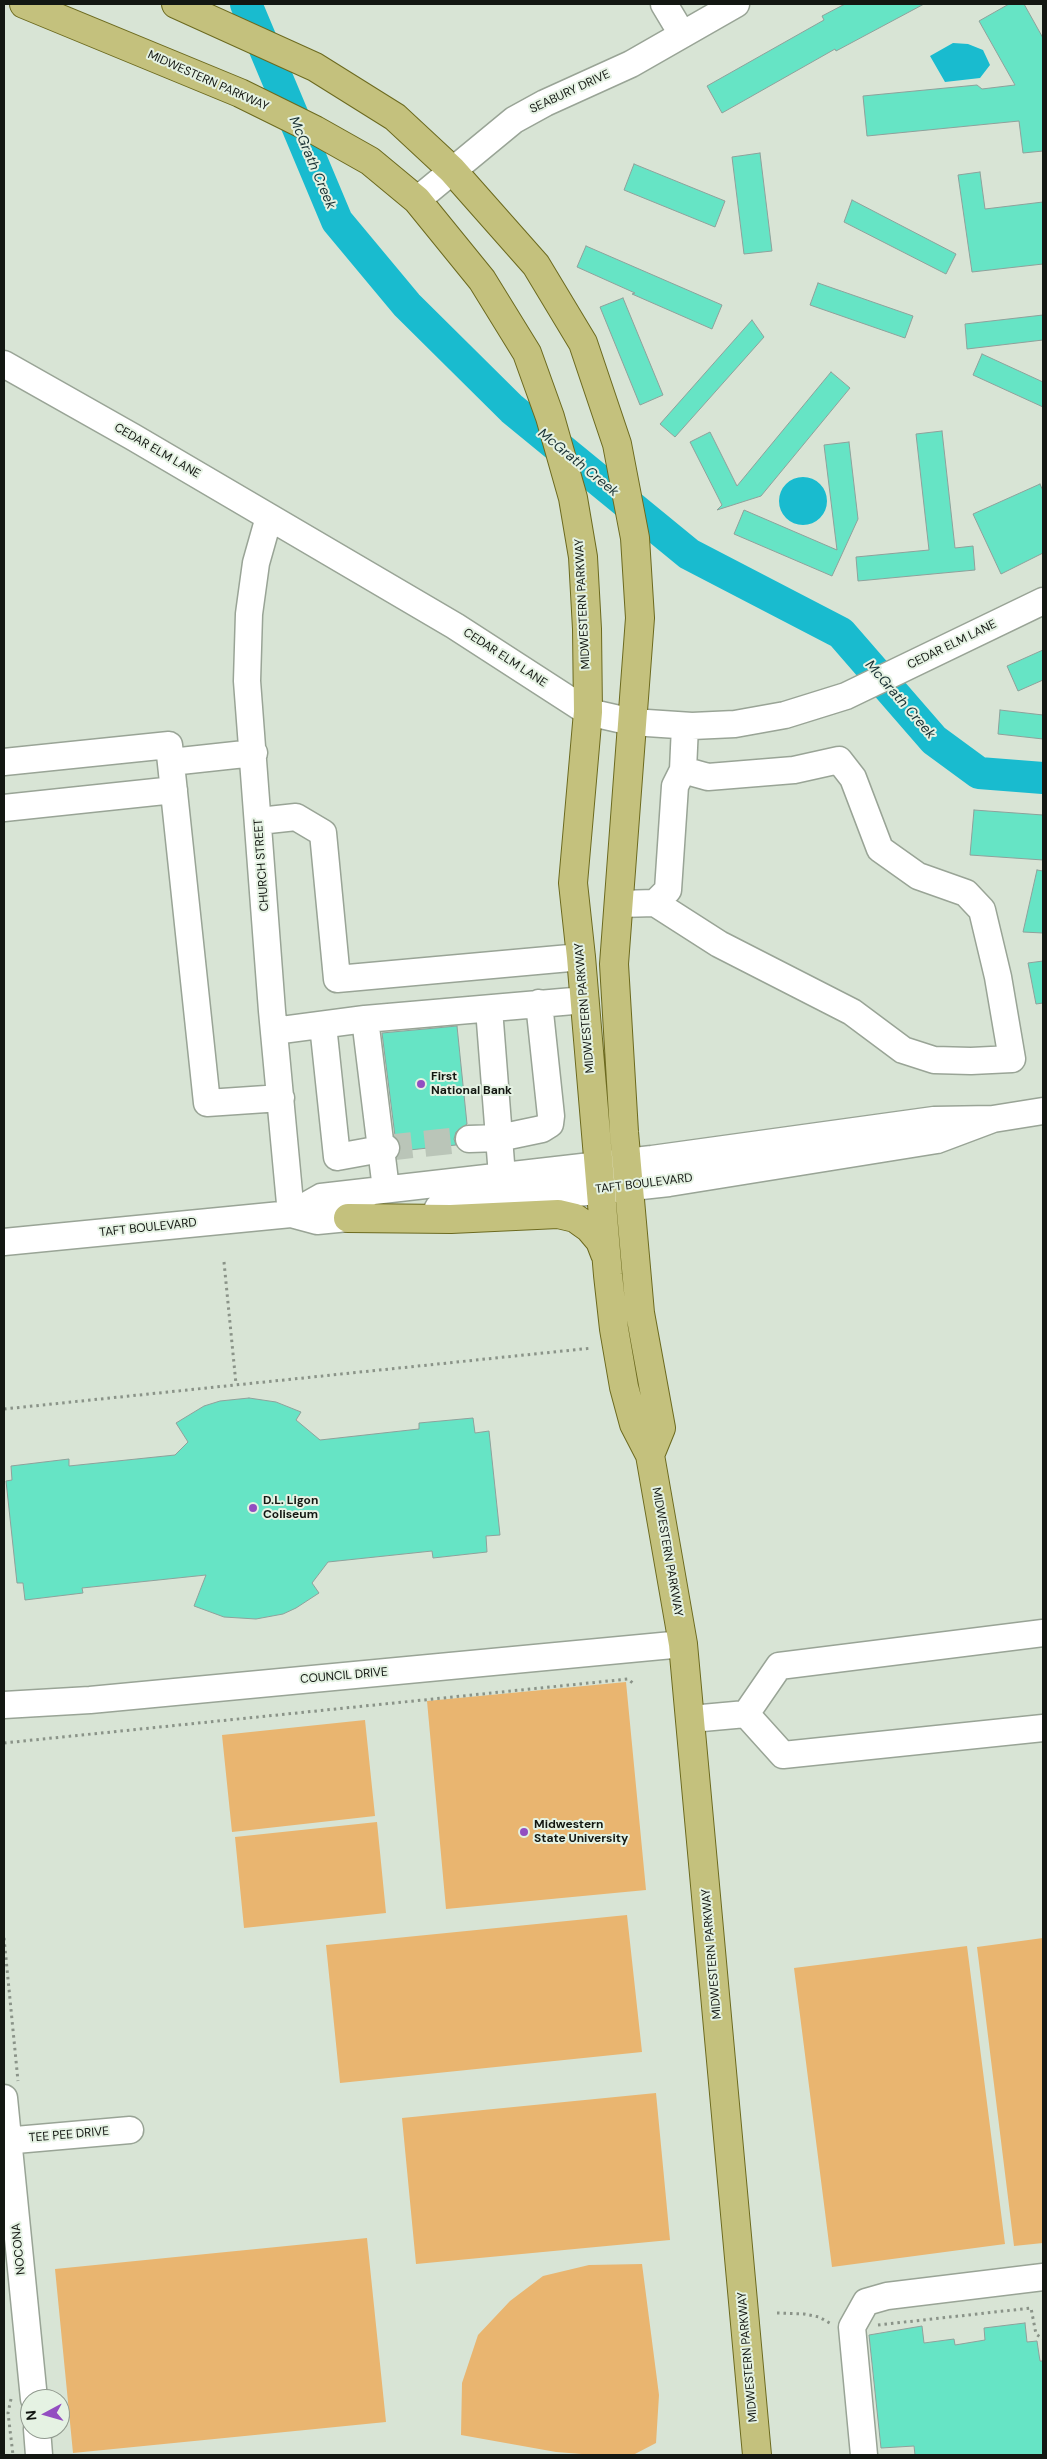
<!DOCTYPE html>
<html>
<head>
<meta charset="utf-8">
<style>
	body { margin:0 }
	#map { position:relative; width:1047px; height:2459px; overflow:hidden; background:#d8e4d5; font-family:"DM Sans",sans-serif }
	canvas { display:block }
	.frame { position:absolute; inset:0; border:5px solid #131712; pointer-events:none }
	.north { position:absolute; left:20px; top:2389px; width:50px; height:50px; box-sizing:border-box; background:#e5f2e3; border:1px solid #919a8f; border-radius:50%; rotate:264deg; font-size:14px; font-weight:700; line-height:20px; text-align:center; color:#131712 }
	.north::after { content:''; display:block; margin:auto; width:18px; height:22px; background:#934ec1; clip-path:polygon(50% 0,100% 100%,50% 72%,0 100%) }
</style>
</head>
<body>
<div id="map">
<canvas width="1047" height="2459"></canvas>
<div class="frame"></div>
<div class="north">N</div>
</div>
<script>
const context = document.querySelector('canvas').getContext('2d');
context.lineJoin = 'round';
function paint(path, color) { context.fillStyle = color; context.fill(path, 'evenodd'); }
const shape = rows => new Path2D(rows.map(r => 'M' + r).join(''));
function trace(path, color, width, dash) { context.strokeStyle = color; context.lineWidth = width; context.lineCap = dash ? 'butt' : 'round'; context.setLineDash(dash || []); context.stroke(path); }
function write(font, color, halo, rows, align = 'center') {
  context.font = font + ' "DM Sans",sans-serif'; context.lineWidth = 4; context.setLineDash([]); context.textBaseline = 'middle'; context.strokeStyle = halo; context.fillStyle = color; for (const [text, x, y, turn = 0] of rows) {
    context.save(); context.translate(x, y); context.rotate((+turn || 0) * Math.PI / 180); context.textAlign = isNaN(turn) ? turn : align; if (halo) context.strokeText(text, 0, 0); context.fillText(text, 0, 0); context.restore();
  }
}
paint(shape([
	[626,1682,646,1890,446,1909,427,1701],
	[365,1720,375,1816,232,1832,222,1735],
	[377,1822,386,1913,244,1928,235,1837],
	[627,1915,642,2052,340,2083,326,1945],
	[1043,1938,1043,2243,1014,2246,977,1947],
	[967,1946,1005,2244,832,2267,794,1968],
	[656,2093,670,2240,416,2264,402,2118],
	[367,2238,386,2422,73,2453,55,2269],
	[642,2264,659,2395,656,2443,633,2455,595,2455,556,2452,461,2435,462,2383,478,2335,510,2301,543,2276,589,2265]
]), '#e9b570');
paint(shape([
	[953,43,968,44,983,50,990,65,980,78,945,82,930,56],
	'779 501a24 24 0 1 1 48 0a24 24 0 1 1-48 0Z'
]), '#19bbcf');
trace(shape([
	[246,4,337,221,407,305,512,409,689,554,841,633,934,740,979,773,1043,778]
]), '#19bbcf', 32);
const building = shape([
	[845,4,924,4,836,51,835,49,722,113,707,86,824,20,822,16,845,4],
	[1009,4,1024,4,1043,38,1043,151,1023,153,1019,121,867,136,863,96,977,85,982,89,1015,85,979,21,1009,4],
	[760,153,772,251,744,254,732,157,760,153],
	[634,164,725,201,715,227,624,190,634,164],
	[980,172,985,209,1043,202,1043,264,972,272,958,175,980,172],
	[852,200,956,254,946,274,844,222,852,200],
	[586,246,722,305,712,329,632,294,635,293,577,267,586,246],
	[818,283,913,316,905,338,810,305,818,283],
	[623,298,663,395,640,405,600,307,623,298],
	[1043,315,1043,340,967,349,965,324,1043,315],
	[752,320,764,337,675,437,660,424,752,320],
	[982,354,1043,382,1043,407,973,375,982,354],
	[831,372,850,388,761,496,717,510,722,505,690,442,710,432,737,486,831,372],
	[942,431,955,548,973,546,975,570,858,581,856,557,929,550,916,434,942,431],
	[849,442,858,519,832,576,734,534,744,510,837,550,824,445,849,442],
	[1040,484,1043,491,1043,553,1001,574,973,514,1040,484],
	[1043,650,1043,680,1018,691,1007,666,1043,650],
	[1000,710,1043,715,1043,739,998,734,1000,710],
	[974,810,1043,815,1043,860,970,855,974,810],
	[1037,870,1043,871,1043,933,1023,932,1037,870],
	[1043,961,1043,1003,1036,1004,1028,963,1043,961],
	[457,1026,467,1124,456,1132,454,1139,456,1145,400,1151,401,1145,395,1136,382,1033,457,1026],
	[249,1398,276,1402,301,1412,296,1420,320,1440,419,1429,419,1423,473,1418,475,1433,489,1431,500,1535,486,1536,487,1552,433,1558,432,1551,328,1562,312,1583,319,1593,296,1608,283,1614,256,1619,224,1617,194,1606,206,1575,82,1588,83,1593,25,1600,23,1583,17,1583,6,1481,12,1480,11,1466,69,1459,69,1466,175,1455,188,1442,176,1423,204,1406,220,1401,249,1398],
	[1025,2323,1027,2342,1037,2341,1040,2361,1043,2361,1043,2455,915,2455,914,2446,881,2448,869,2335,922,2326,924,2343,954,2339,955,2345,985,2340,984,2328,1025,2323]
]);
paint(building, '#66e4c5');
trace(building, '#8ea19b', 1);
trace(shape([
	[386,1148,469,1139]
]), '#bac5b8', 26, [26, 13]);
const minor = shape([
	[664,4,682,34],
	[417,200,514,120,545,103,631,64,736,4],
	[4,364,133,437,455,626,588,712,632,722,692,726,735,724,785,715,846,696,1043,601],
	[269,517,256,563,249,614,247,681,272,1011,291,1214],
	[4,762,169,745,207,1103,281,1098],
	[171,762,254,753],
	[4,808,174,790],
	[259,821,296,817,323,833,337,979,581,957],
	[655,903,719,944,852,1012,903,1050,934,1060,971,1061,1012,1059,998,977,982,910,966,893,918,876,880,849,853,778,839,760,794,770,708,777,683,770,685,726],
	[619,904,655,903,668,890,675,786,683,770],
	[489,1009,502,1176],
	[365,1019,381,1149,386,1148],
	[323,1025,337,1157,381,1149,386,1189],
	[274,1031,365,1019,585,1000],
	[469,1139,499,1138,542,1129,550,1124,551,1116,539,1003],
	[438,1208,669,1183,937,1140,993,1119],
	[291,1214,321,1197,652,1159,934,1120,993,1119,1043,1111],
	[4,1242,291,1214,317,1221,369,1216],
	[4,1705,90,1700,683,1644],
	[746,1714,779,1666,1043,1633],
	[691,1719,746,1714,783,1755,1043,1728],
	[4,2098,34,2399],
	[4,2141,130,2130],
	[37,2429,39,2455],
	[864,2455,852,2327,866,2302,887,2296,1043,2277]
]);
const major = shape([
	[24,4,240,93,315,130,370,161,417,200,482,280,527,353,550,417,573,498,583,557,587,629,588,712,573,883,581,957,608,1275,614,1329,624,1387,634,1424,650,1455,683,1644,757,2455],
	[176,4,315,67,395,117,452,170,536,265,583,343,617,444,635,538,640,618,614,964,624,1132,640,1313,661,1428,650,1455],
	[348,1218,451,1219,558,1214,575,1218,589,1228,600,1241,605,1254]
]);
trace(minor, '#99a496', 29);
trace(major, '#6c6a1f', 30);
trace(shape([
	[224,1262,236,1384],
	[4,1409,592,1348],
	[4,1743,628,1679,635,1685],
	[4,1938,18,2081],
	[777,2313,804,2314,819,2317,833,2325],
	[878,2325,1031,2308,1036,2334,1043,2339],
	[11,2399,8,2413,13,2455]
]), '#8a9388', 3, [2.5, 4]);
trace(minor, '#fff', 26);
trace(major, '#c4c17d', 28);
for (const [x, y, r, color] of [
	[421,1084,5,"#934ec1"],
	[253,1508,5,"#934ec1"],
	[524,1832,5,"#934ec1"]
]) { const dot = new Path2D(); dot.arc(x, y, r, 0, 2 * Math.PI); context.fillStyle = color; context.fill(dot); trace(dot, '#e5f2e3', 2); }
write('12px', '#131712', '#e5f2e3', [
	["MIDWESTERN PARKWAY",208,81,24],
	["SEABURY DRIVE",570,92,-25],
	["CEDAR ELM LANE",157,451,30],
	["MIDWESTERN PARKWAY",583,604,-93],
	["CEDAR ELM LANE",952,645,-26],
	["CEDAR ELM LANE",505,658,33],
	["CHURCH STREET",262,865,-94],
	["MIDWESTERN PARKWAY",585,1008,-95],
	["TAFT BOULEVARD",644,1184,-7],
	["TAFT BOULEVARD",148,1228,-6],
	["MIDWESTERN PARKWAY",667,1552,80],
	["COUNCIL DRIVE",344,1676,-5],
	["MIDWESTERN PARKWAY",712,1954,-95],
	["TEE PEE DRIVE",69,2135,-5],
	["NOCONA",19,2249,-96],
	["MIDWESTERN PARKWAY",748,2357,-95]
]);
write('bold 12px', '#131712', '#e5f2e3', [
	["First",431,1077],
	["National Bank",431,1091],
	["D.L. Ligon",263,1501],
	["Coliseum",263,1515],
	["Midwestern",534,1825],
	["State University",534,1839]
], 'left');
write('italic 14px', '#1a3235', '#e5f2e3', [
	["McGrath Creek",312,163,67],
	["McGrath Creek",578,463,39],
	["McGrath Creek",900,700,49]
]);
</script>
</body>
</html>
